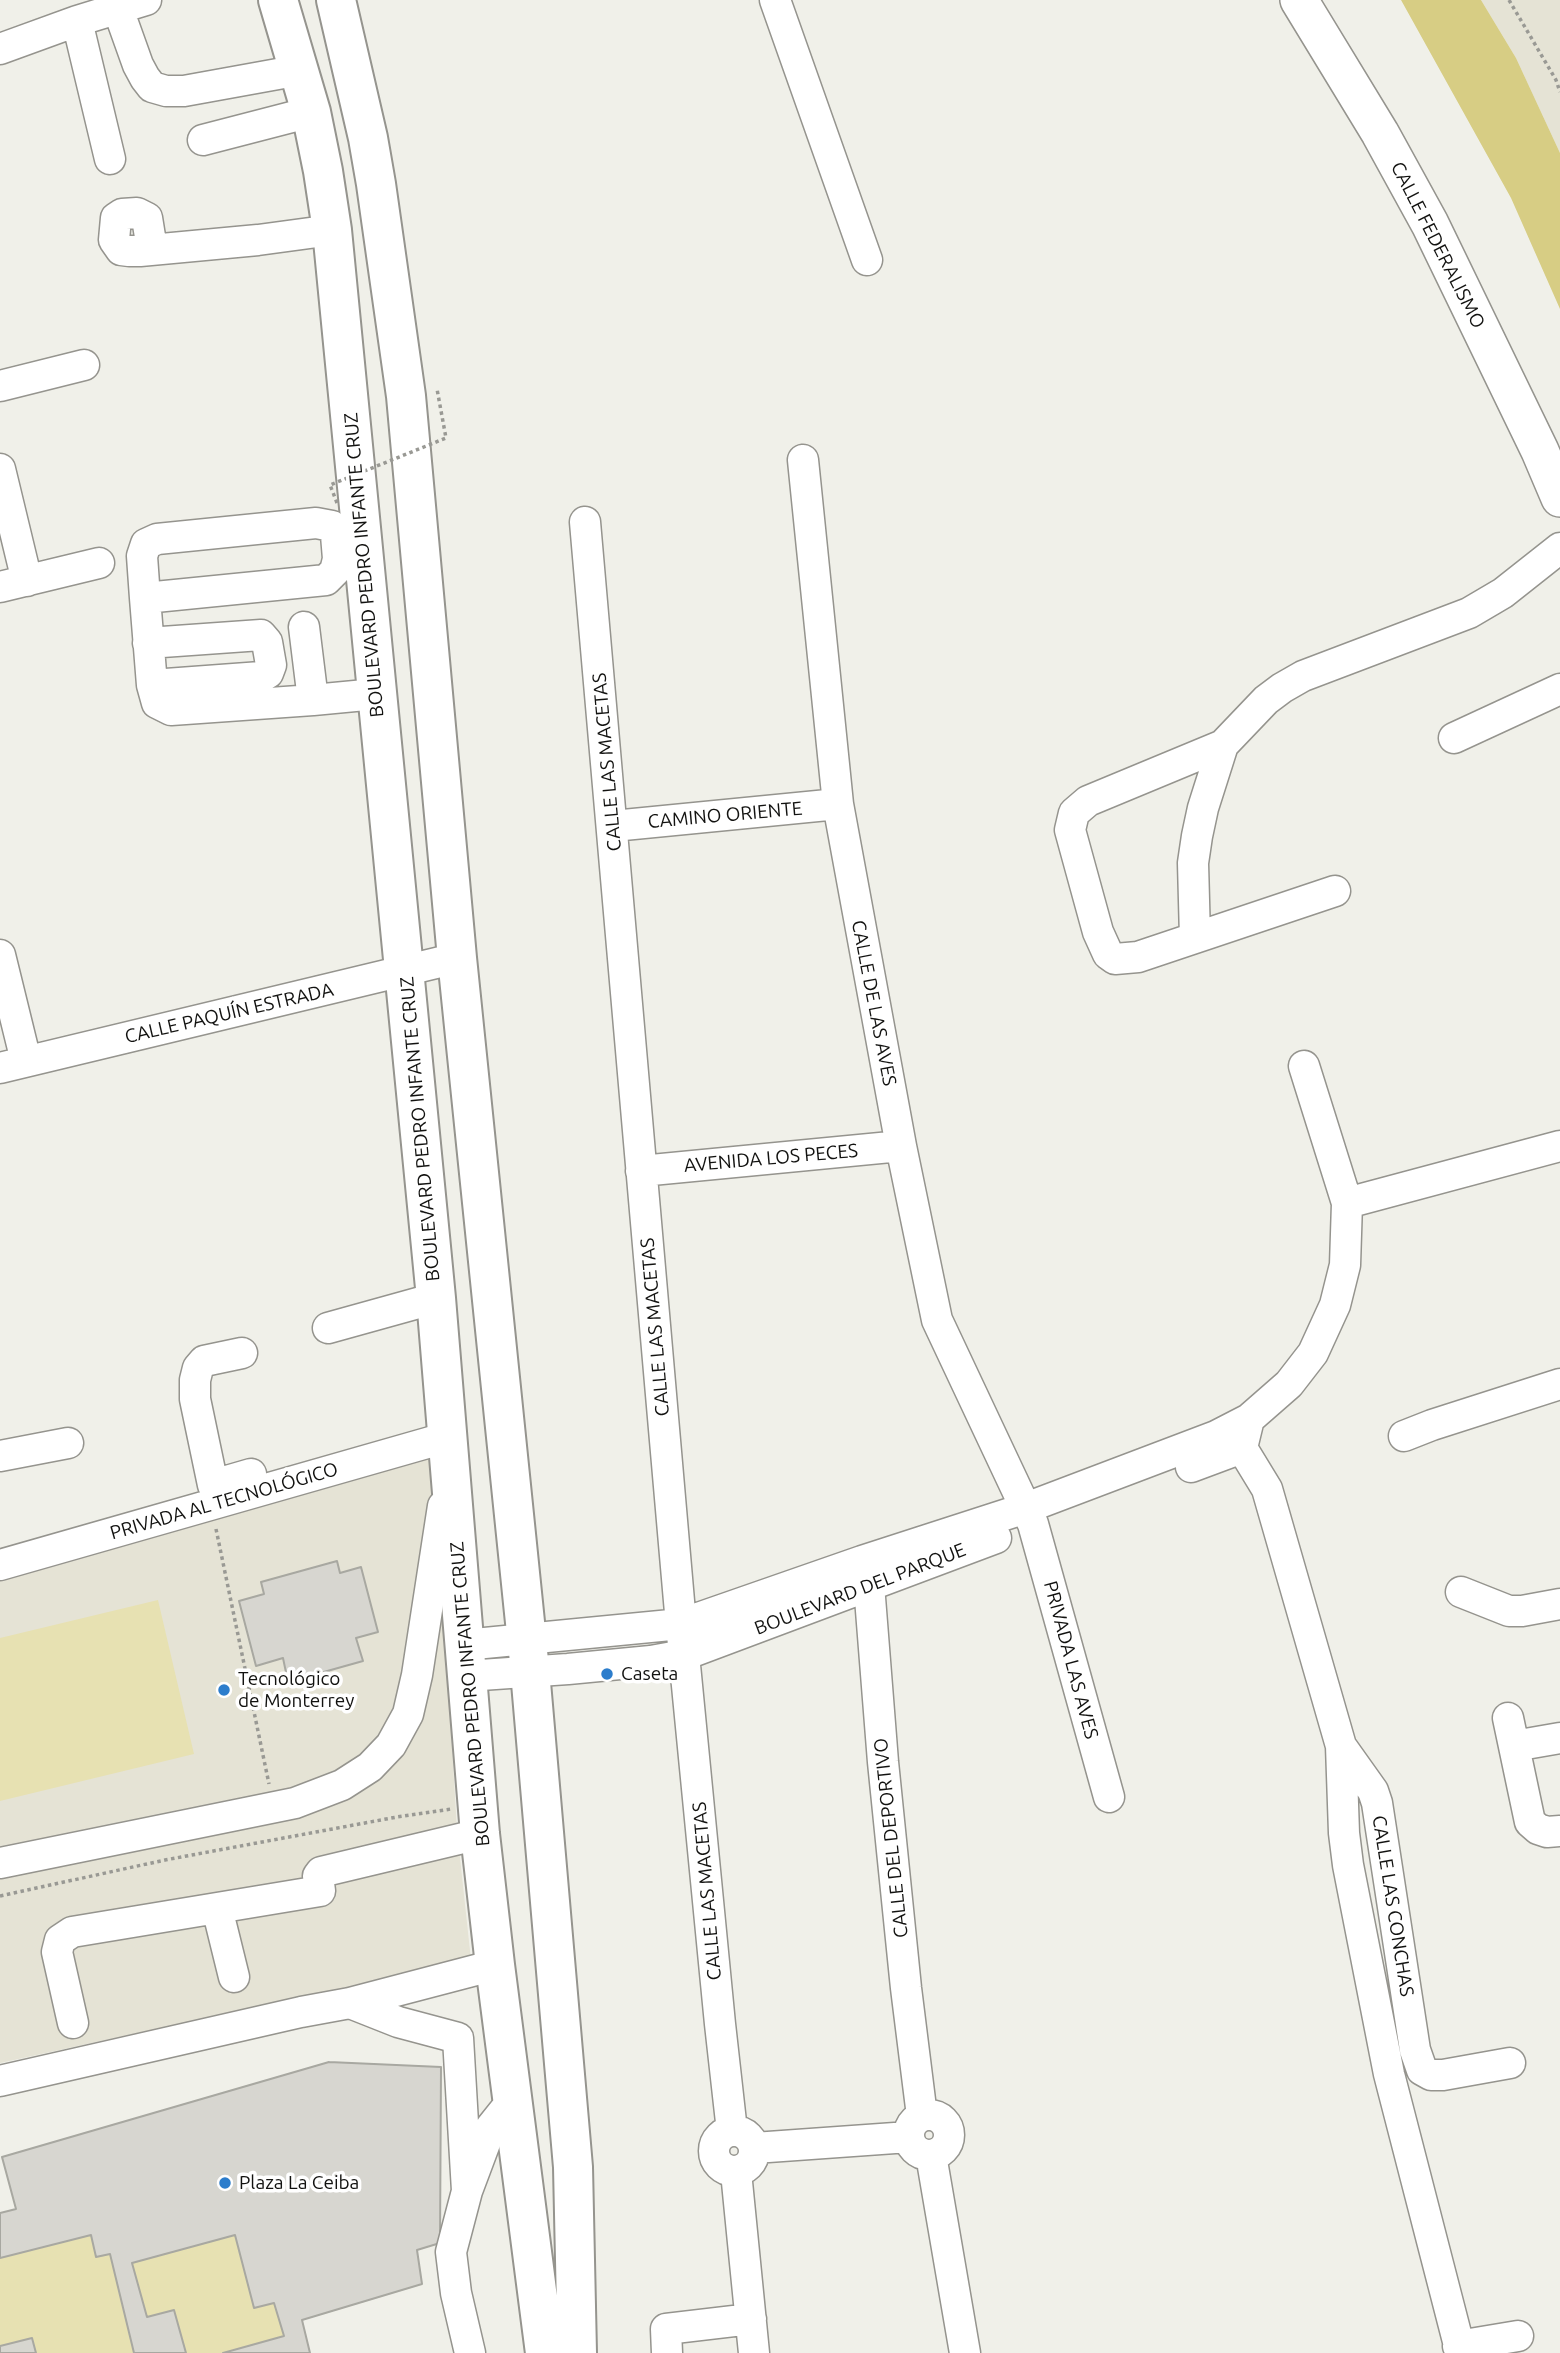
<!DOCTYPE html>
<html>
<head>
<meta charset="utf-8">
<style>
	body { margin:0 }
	canvas { display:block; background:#f0f0e9 }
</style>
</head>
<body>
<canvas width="1560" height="2353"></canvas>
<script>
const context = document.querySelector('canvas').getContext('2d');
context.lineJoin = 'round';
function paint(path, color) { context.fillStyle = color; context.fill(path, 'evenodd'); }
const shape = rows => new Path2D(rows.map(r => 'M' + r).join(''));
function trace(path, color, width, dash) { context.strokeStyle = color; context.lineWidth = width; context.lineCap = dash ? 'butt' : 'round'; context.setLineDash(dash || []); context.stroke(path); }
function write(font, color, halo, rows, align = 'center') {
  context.font = font + ' Ubuntu,sans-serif'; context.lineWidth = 7; context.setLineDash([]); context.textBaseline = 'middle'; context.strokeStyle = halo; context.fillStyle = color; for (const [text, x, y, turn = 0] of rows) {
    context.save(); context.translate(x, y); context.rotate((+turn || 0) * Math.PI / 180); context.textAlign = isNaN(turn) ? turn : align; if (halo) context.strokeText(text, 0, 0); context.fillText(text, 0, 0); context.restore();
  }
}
paint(shape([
	[1481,0,1560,0,1560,153,1516,58],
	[433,1431,457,1830,471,1960,0,2063,0,1550]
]), '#e5e3d5');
paint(shape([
	[158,1600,194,1754,0,1801,0,1638],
	[91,2235,96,2257,110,2254,134,2353,36,2353,0,2346,0,2258],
	[235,2235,254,2308,274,2303,284,2336,223,2353,186,2353,174,2310,147,2317,132,2263]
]), '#e7e1b2');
paint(shape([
	[1401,0,1481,0,1516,58,1560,153,1560,309,1511,198]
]), '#d7cd84');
const building = shape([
	[337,1561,340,1573,361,1567,378,1632,356,1638,363,1661,288,1682,283,1658,256,1666,239,1601,264,1594,261,1582,337,1561],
	[329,2062,441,2067,440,2243,417,2250,422,2284,302,2320,310,2353,223,2353,284,2336,274,2303,254,2308,235,2235,132,2263,147,2317,174,2310,186,2353,134,2353,110,2254,96,2257,91,2235,0,2258,0,2213,16,2209,2,2157,329,2062],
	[32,2338,36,2353,0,2353,0,2346,32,2338]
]);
paint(building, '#d7d6d0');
trace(building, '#a8a8a1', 2);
const minor = shape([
	[775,0,867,260],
	[118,9,138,65,145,78,152,87,166,91,184,91,300,70],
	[77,21,110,159],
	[0,49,77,21,146,0],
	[203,140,311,112],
	[152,249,147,218,137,213,122,214,116,218,114,240,121,250,129,251,140,251,258,240,332,230],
	[0,386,84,365],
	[803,460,838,804,901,1146,937,1320,1033,1524,1109,1797],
	[0,469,27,581],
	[585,522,681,1624,720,2024,732,2131],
	[0,587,99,563],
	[145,598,326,580,335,571,338,559,336,535,332,526,316,523,157,539,146,544,142,556,145,598,152,685,157,703,171,710,313,700],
	[304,627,313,700,376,694],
	[148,643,261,635,267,642,271,665,268,673,261,677,152,685],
	[1454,738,1560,689],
	[1223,745,1088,801,1074,813,1070,830,1098,932,1108,954,1115,959,1138,957,1335,891],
	[613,826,838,804],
	[1195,938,1193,863,1197,836,1203,808,1223,745,1266,700,1282,688,1303,676,1469,613,1503,593,1560,548],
	[0,955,26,1061],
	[0,1068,457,958],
	[641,1171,901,1146],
	[1347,1203,1560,1146],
	[328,1328,436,1298],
	[242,1353,204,1361,198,1368,195,1380,195,1399,213,1485,251,1474],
	[1236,1431,1242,1448,1267,1489,1341,1746,1373,1791,1377,1803,1415,2050,1422,2070,1431,2075,1443,2075,1510,2063],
	[1404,1436,1432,1425,1560,1384],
	[0,1456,68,1443],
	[1191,1467,1242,1448,1249,1419],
	[0,1565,448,1437],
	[864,1566,869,1585,883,1762,906,1988,922,2116],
	[1461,1592,1509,1611,1522,1611,1560,1604],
	[464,1645,681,1624,862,1561,1026,1508,1216,1436,1249,1419,1289,1384,1313,1353,1335,1305,1345,1265,1347,1203,1304,1066],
	[466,1676,568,1669,651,1661,684,1655,996,1538],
	[1508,1718,1530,1822,1538,1829,1547,1832,1560,1831],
	[1341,1746,1344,1833,1348,1865,1389,2074,1461,2353],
	[1514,1746,1560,1738],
	[0,1863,295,1803,342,1785,370,1767,391,1745,408,1714,417,1675,443,1506],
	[217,1908,234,1977],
	[350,2003,398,2022,458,2038,467,2191],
	[73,2023,57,1952,60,1940,72,1932,320,1891,318,1876,321,1872,480,1834],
	[0,2081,301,2012,350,2003,495,1965],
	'909 2135a20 20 0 1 1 40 0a20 20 0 1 1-40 0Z',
	'714 2151a20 20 0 1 1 40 0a20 20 0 1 1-40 0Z',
	[754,2148,909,2137],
	[931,2155,965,2353],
	[736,2172,754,2353],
	[1458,2346,1518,2336],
	[470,2353,456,2293,451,2252,467,2191,491,2127,503,2112,513,2105],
	[667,2353,666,2329,751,2319]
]);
const major = shape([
	[1299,0,1380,133,1430,224,1540,451,1560,498]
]);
const highway = shape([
	[278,0,311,112,323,171,332,230,436,1298,480,1834,495,1965,545,2353],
	[336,0,368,138,376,184,406,396,457,958,530,1671,573,2167,577,2353]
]);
trace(minor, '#95948e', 33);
trace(major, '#95948e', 40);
trace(highway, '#95948e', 42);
trace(shape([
	[1509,0,1556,80,1560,92],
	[216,1529,269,1784],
	[0,1896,165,1860,397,1817,451,1809]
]), '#999994', 3.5, [3.5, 3.5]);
trace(minor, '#fff', 30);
trace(major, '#fff', 37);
trace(highway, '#fff', 38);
trace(shape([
	[337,503,330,485,446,438,437,389]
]), '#999994', 3.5, [3.5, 3.5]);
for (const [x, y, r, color] of [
	[607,1674,7,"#2c7dcc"],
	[224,1690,7,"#2c7dcc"],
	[225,2183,7,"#2c7dcc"]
]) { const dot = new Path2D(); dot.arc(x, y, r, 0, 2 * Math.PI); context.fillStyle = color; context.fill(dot); trace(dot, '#fff', 2.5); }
write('19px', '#121210', '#fff', [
	["CALLE FEDERALISMO",1438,245,63],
	["BOULEVARD PEDRO INFANTE CRUZ",364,565,-95],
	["CALLE LAS MACETAS",607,762,-95],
	["CAMINO ORIENTE",725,815,-5],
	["CALLE DE LAS AVES",874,1003,79],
	["CALLE PAQUÍN ESTRADA",229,1013,-13],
	["BOULEVARD PEDRO INFANTE CRUZ",420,1129,-95],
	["AVENIDA LOS PECES",771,1158,-5],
	["CALLE LAS MACETAS",655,1327,-95],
	["PRIVADA AL TECNOLÓGICO",224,1501,-16],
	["BOULEVARD DEL PARQUE",860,1589,-21],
	["PRIVADA LAS AVES",1071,1660,75],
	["BOULEVARD PEDRO INFANTE CRUZ",470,1694,-95],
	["CALLE DEL DEPORTIVO",891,1838,-96],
	["CALLE LAS MACETAS",707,1891,-95],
	["CALLE LAS CONCHAS",1393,1906,81]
]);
write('19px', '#121210', '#fff', [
	["Caseta",621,1674],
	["Tecnológico",238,1679],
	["de Monterrey",238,1701],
	["Plaza La Ceiba",239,2183]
], 'left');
</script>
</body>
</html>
